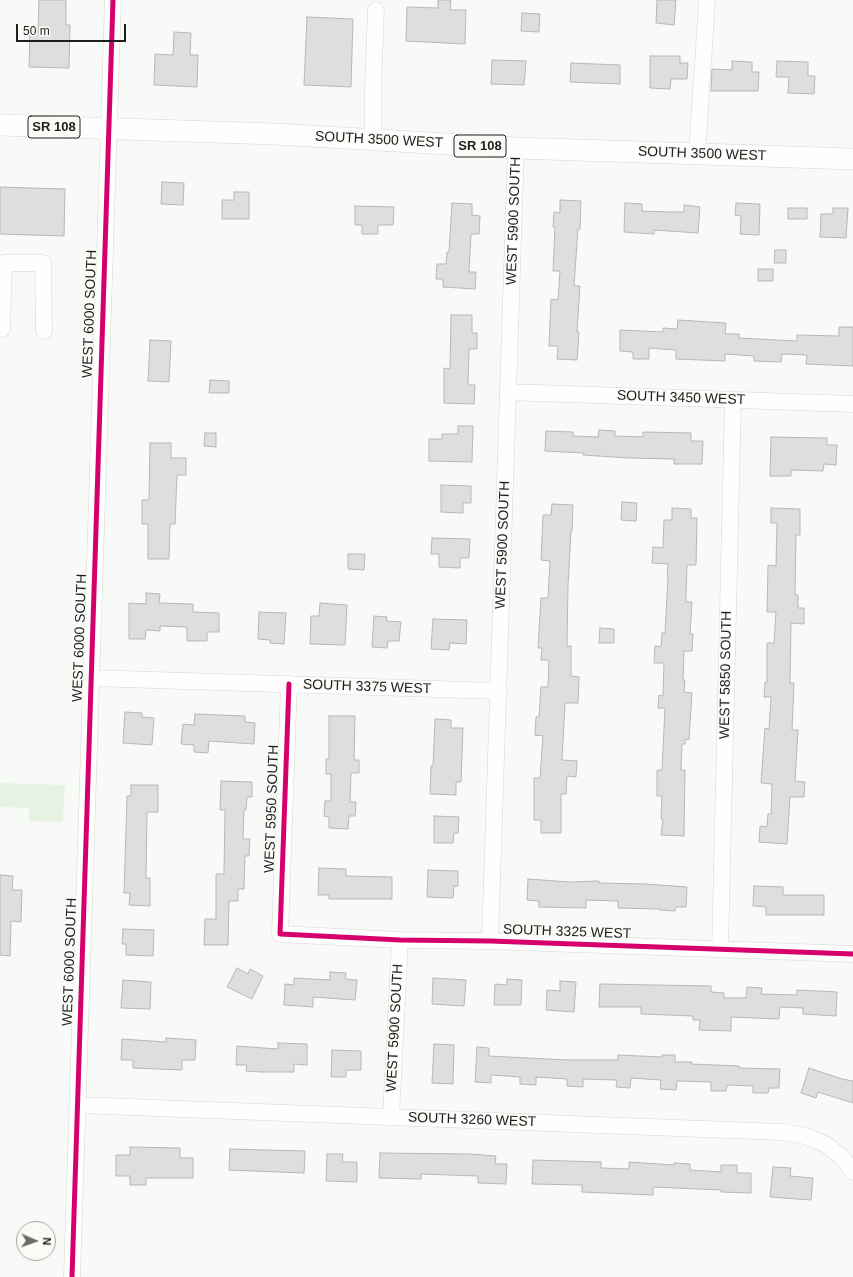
<!DOCTYPE html>
<html>
<head>
<meta charset="utf-8">
<style>
	body { margin:0 }
	#map { position:relative; width:853px; height:1277px; overflow:hidden; background:#f8faf7; font-family:Helvetica,sans-serif }
	canvas { display:block }
	.north { position:absolute; left:16px; top:1221px; width:40px; height:40px; box-sizing:border-box; background:#f8fbf6; border:1px solid #a1a39f; border-radius:50%; rotate:92deg; font-size:11px; font-weight:700; line-height:16px; text-align:center; color:#1e1f1d }
	.north::after { content:''; display:block; margin:auto; width:14px; height:18px; background:#6a6c69; clip-path:polygon(50% 0,100% 100%,50% 72%,0 100%) }
	.scale { position:absolute; left:16px; top:24px; width:110px; height:18px; box-sizing:border-box; border:2px solid #1e1f1d; border-top:0; padding-left:5px; font-size:12px; line-height:14px; white-space:nowrap; color:#1e1f1d; -webkit-text-stroke:3px #f8fbf6; paint-order:stroke }
</style>
</head>
<body>
<div id="map">
<canvas width="853" height="1277"></canvas>
<div class="north">N</div>
<div class="scale">50 m</div>
</div>
<script>
const context = document.querySelector('canvas').getContext('2d');
context.lineJoin = 'round';
function paint(path, color) { context.fillStyle = color; context.fill(path, 'evenodd'); }
const shape = rows => new Path2D(rows.map(r => 'M' + r).join(''));
function trace(path, color, width, dash) { context.strokeStyle = color; context.lineWidth = width; context.lineCap = dash ? 'butt' : 'round'; context.setLineDash(dash || []); context.stroke(path); }
function write(font, color, halo, rows, align = 'center') {
  context.font = font + ' Helvetica,sans-serif'; context.lineWidth = 3; context.setLineDash([]); context.textBaseline = 'middle'; context.strokeStyle = halo; context.fillStyle = color; for (const [text, x, y, turn = 0] of rows) {
    context.save(); context.translate(x, y); context.rotate((+turn || 0) * Math.PI / 180); context.textAlign = isNaN(turn) ? turn : align; if (halo) context.strokeText(text, 0, 0); context.fillText(text, 0, 0); context.restore();
  }
}
paint(shape([
	[0,783,65,785,63,822,29,821,29,808,0,807]
]), '#e7f3e2');
const building = shape([
	[39,0,66,0,66,25,70,25,69,68,29,67,30,32,38,32,39,0],
	[438,0,451,0,450,10,466,10,465,44,406,41,407,7,438,8,438,0],
	[657,0,676,0,674,25,656,23,657,0],
	[522,13,540,14,539,32,521,31,522,13],
	[307,17,353,19,351,87,304,85,307,17],
	[174,32,191,33,190,55,198,55,197,87,154,85,155,54,173,55,174,32],
	[650,56,680,56,680,63,688,63,687,79,671,79,670,89,650,88,650,56],
	[492,60,526,61,524,85,491,84,492,60],
	[732,61,752,62,752,72,759,72,758,91,711,91,712,69,732,70,732,61],
	[777,61,808,62,808,76,815,76,814,94,788,93,789,77,776,77,777,61],
	[571,63,620,65,620,84,570,82,571,63],
	[162,182,184,183,183,205,161,204,162,182],
	[0,187,65,189,64,236,0,234,0,187],
	[234,192,249,192,249,219,222,219,222,200,234,200,234,192],
	[560,200,581,201,580,229,578,229,574,286,580,286,577,332,579,332,577,360,557,359,558,346,549,346,551,299,558,300,560,271,553,271,555,227,553,227,554,212,560,213,560,200],
	[452,203,472,204,472,215,480,216,479,234,471,234,469,272,476,272,475,289,443,287,443,279,436,279,437,264,446,264,447,252,449,252,452,203],
	[625,203,642,204,642,211,672,212,684,212,684,205,700,207,698,233,654,230,654,234,624,232,625,203],
	[736,203,760,204,759,235,740,234,741,216,735,215,736,203],
	[355,206,394,207,393,225,378,225,378,234,362,234,362,225,355,225,355,206],
	[788,208,807,208,807,219,788,219,788,208],
	[833,208,848,208,846,238,820,237,821,214,833,214,833,208],
	[775,250,786,250,786,263,774,263,775,250],
	[758,269,773,269,773,281,758,281,758,269],
	[451,315,472,315,472,333,477,333,477,349,469,349,468,385,475,385,474,404,444,403,444,368,450,369,451,315],
	[678,320,726,323,725,334,739,334,739,338,797,341,797,335,839,336,839,327,853,327,853,366,806,364,807,355,782,354,781,362,754,361,754,356,725,354,725,361,676,359,676,350,649,348,649,359,633,359,633,352,620,351,620,330,663,332,663,328,677,329,678,320],
	[150,340,171,341,169,382,148,381,150,340],
	[210,380,229,381,229,393,209,393,210,380],
	[458,426,473,426,472,462,429,461,429,439,442,439,442,434,458,434,458,426],
	[599,430,615,431,615,436,643,437,643,432,691,433,691,441,703,441,702,464,674,464,674,459,628,458,583,455,584,453,545,451,546,431,573,432,573,436,598,437,599,430],
	[205,433,216,433,216,447,204,446,205,433],
	[771,437,827,438,827,445,837,445,836,465,824,464,823,471,791,470,791,476,770,476,771,437],
	[150,443,171,443,171,458,186,458,186,475,177,475,175,524,170,524,169,559,148,559,148,524,142,524,142,500,149,500,150,443],
	[441,485,471,486,471,503,463,503,463,513,441,512,441,485],
	[622,502,637,503,636,521,621,520,622,502],
	[552,504,573,505,572,531,571,531,568,586,567,646,571,646,571,676,579,677,578,703,565,703,562,760,577,761,576,777,567,776,566,794,561,794,561,833,541,833,541,820,534,820,534,778,540,778,543,736,535,735,536,717,539,717,541,687,548,687,549,660,541,660,542,648,538,648,541,598,548,598,550,561,541,560,543,515,551,515,552,504],
	[672,508,691,509,691,518,697,518,696,565,687,565,686,593,686,602,692,602,690,634,693,634,692,651,684,651,683,680,685,680,684,692,692,693,689,740,685,739,685,744,682,744,681,770,685,770,684,836,661,835,663,819,661,819,662,796,657,796,657,770,662,770,665,708,658,708,659,695,663,696,664,663,654,663,655,646,661,647,662,633,665,633,668,577,667,577,668,564,652,563,653,547,663,548,664,520,672,520,672,508],
	[771,508,800,509,800,535,796,535,795,595,798,595,798,608,804,608,804,624,791,623,790,683,794,683,792,730,798,730,795,781,805,782,804,797,790,797,787,844,759,842,760,826,767,827,768,814,771,814,772,784,761,783,765,728,769,729,771,697,764,697,765,682,767,682,767,643,774,643,776,612,767,612,768,565,776,566,777,523,771,523,771,508],
	[432,538,470,539,469,558,460,558,460,568,439,567,439,554,431,554,432,538],
	[348,554,365,554,364,570,348,569,348,554],
	[146,593,160,594,159,603,193,604,193,612,219,613,219,632,207,632,207,641,187,641,187,627,160,626,160,631,146,630,145,639,129,639,129,603,146,604,146,593],
	[320,603,347,605,345,645,310,644,311,616,319,616,320,603],
	[259,612,286,613,284,644,270,643,270,640,258,639,259,612],
	[374,616,387,617,386,621,401,622,399,641,388,641,387,648,372,647,374,616],
	[433,619,467,620,466,644,450,643,449,650,431,649,433,619],
	[600,628,614,629,614,643,599,643,600,628],
	[125,712,142,713,142,717,154,718,152,745,123,743,125,712],
	[195,714,245,716,245,722,255,723,254,744,209,741,208,753,194,752,194,745,181,744,183,724,194,725,195,714],
	[329,716,355,716,354,760,359,760,359,773,351,773,350,802,356,802,355,816,349,816,348,829,329,828,329,817,324,816,325,801,331,801,331,774,326,774,326,759,329,759,329,716],
	[435,719,451,720,451,728,463,728,461,782,456,782,456,795,430,794,431,766,433,766,435,719],
	[221,781,252,782,252,797,247,797,246,810,244,810,243,839,250,839,249,856,245,856,244,889,238,889,238,901,229,901,228,945,204,945,205,919,216,919,216,874,224,874,225,810,220,810,221,781],
	[131,785,158,785,158,812,147,812,146,878,150,878,150,906,129,905,130,893,124,893,127,796,131,796,131,785],
	[434,816,459,817,458,833,454,833,453,843,434,843,434,816],
	[319,868,346,869,346,876,392,877,392,899,329,899,329,895,318,895,319,868],
	[428,870,458,871,458,886,454,886,453,898,427,897,428,870],
	[0,875,13,876,12,890,22,890,21,922,11,921,10,956,0,955,0,875],
	[528,879,570,882,599,881,599,883,645,884,687,887,686,907,676,907,675,911,659,910,659,909,618,908,618,901,586,900,586,908,539,907,539,901,527,900,528,879],
	[754,886,783,887,783,895,824,895,824,915,766,915,766,907,753,906,754,886],
	[123,929,154,930,153,956,126,955,126,944,122,944,123,929],
	[237,968,248,974,250,969,263,976,252,999,227,987,237,968],
	[330,972,346,973,345,979,357,980,355,1000,313,997,313,1007,284,1005,285,984,294,985,294,978,330,980,330,972],
	[433,978,466,980,464,1006,432,1004,433,978],
	[507,979,522,980,521,1005,494,1005,495,984,507,985,507,979],
	[123,980,151,982,150,1009,121,1008,123,980],
	[560,981,576,982,574,1012,546,1010,547,990,560,991,560,981],
	[600,984,711,986,711,992,724,993,724,998,746,998,747,987,762,988,761,994,797,995,797,990,837,992,836,1016,803,1014,803,1008,780,1007,779,1019,731,1017,731,1031,699,1030,700,1020,693,1020,693,1016,641,1014,641,1007,599,1007,600,984],
	[166,1038,196,1040,195,1060,182,1060,182,1070,133,1068,133,1060,121,1060,122,1039,166,1042,166,1038],
	[278,1043,307,1044,307,1065,294,1064,294,1072,261,1072,246,1071,247,1065,236,1065,237,1046,278,1049,278,1043],
	[434,1044,454,1045,453,1084,432,1083,434,1044],
	[477,1047,489,1048,489,1056,568,1060,618,1060,618,1055,662,1057,662,1055,675,1055,675,1062,692,1062,691,1064,739,1066,739,1068,780,1069,779,1088,769,1088,768,1093,753,1093,753,1086,727,1085,726,1091,711,1091,711,1082,677,1081,676,1090,660,1089,661,1080,631,1078,630,1088,616,1087,617,1080,583,1079,583,1087,567,1086,567,1079,536,1077,536,1085,520,1084,520,1077,491,1075,491,1083,475,1082,477,1047],
	[332,1050,361,1051,361,1070,346,1070,346,1077,331,1077,332,1050],
	[809,1068,842,1079,853,1081,853,1103,818,1092,816,1098,801,1093,809,1068],
	[130,1147,180,1148,180,1158,193,1158,193,1178,146,1178,146,1185,130,1185,130,1176,116,1176,116,1155,130,1155,130,1147],
	[230,1149,305,1151,304,1173,229,1170,230,1149],
	[380,1153,470,1154,496,1156,495,1164,507,1164,506,1184,478,1183,478,1176,421,1174,421,1179,379,1178,380,1153],
	[327,1154,343,1154,342,1162,357,1162,357,1182,326,1181,327,1154],
	[533,1160,601,1162,601,1168,629,1169,629,1162,674,1165,674,1163,690,1164,690,1170,721,1172,721,1165,737,1165,737,1173,751,1173,751,1193,721,1192,721,1190,653,1187,653,1195,582,1192,582,1185,532,1184,533,1160],
	[773,1167,791,1168,790,1176,813,1178,811,1200,770,1197,773,1167]
]);
paint(building, '#dddedd');
trace(building, '#b7b8b6', 1);
const minor = shape([
	[373,139,373,89,376,10],
	[697,154,707,0],
	[2,329,4,263,43,263,44,331],
	[508,392,853,404],
	[91,678,499,691],
	[289,684,280,934,400,940,490,941,853,954],
	[490,941,516,148],
	[720,949,733,400],
	[77,1105,782,1132,805,1136,825,1144,842,1157,853,1172],
	[391,1117,400,940],
	[72,1277,113,0]
]);
const major = shape([
	[0,125,275,134,516,148,853,159]
]);
trace(minor, '#d4d5d3', 17);
trace(major, '#d4d5d3', 22);
trace(minor, '#fefefe', 16);
trace(major, '#fefefe', 21);
trace(shape([
	[289,684,280,934,400,940,490,941,853,954],
	[72,1277,113,0]
]), '#d6006c', 5);
for (const [x, y, w] of [
	[54,127,52],
	[480,146,52]
]) { const box = new Path2D(); box.roundRect(x - w / 2, y - 11, w, 22, 3); context.fillStyle = '#f8fbf6'; context.fill(box); trace(box, '#1e1f1d', 1); }
write('bold 13px', '#1e1f1d', null, [
	["SR 108",54,127],
	["SR 108",480,146]
]);
write('14px', '#1e1f1d', '#f8fbf6', [
	["SOUTH 3500 WEST",379,140,3],
	["SOUTH 3500 WEST",702,154,2],
	["WEST 5900 SOUTH",514,221,-88],
	["WEST 6000 SOUTH",90,314,-88],
	["SOUTH 3450 WEST",681,398,2],
	["WEST 5900 SOUTH",503,545,-88],
	["WEST 6000 SOUTH",80,638,-88],
	["WEST 5850 SOUTH",726,675,-89],
	["SOUTH 3375 WEST",367,687,2],
	["WEST 5950 SOUTH",272,809,-88],
	["SOUTH 3325 WEST",567,932,2],
	["WEST 6000 SOUTH",70,962,-88],
	["WEST 5900 SOUTH",395,1028,-87],
	["SOUTH 3260 WEST",472,1120,2]
]);
</script>
</body>
</html>
